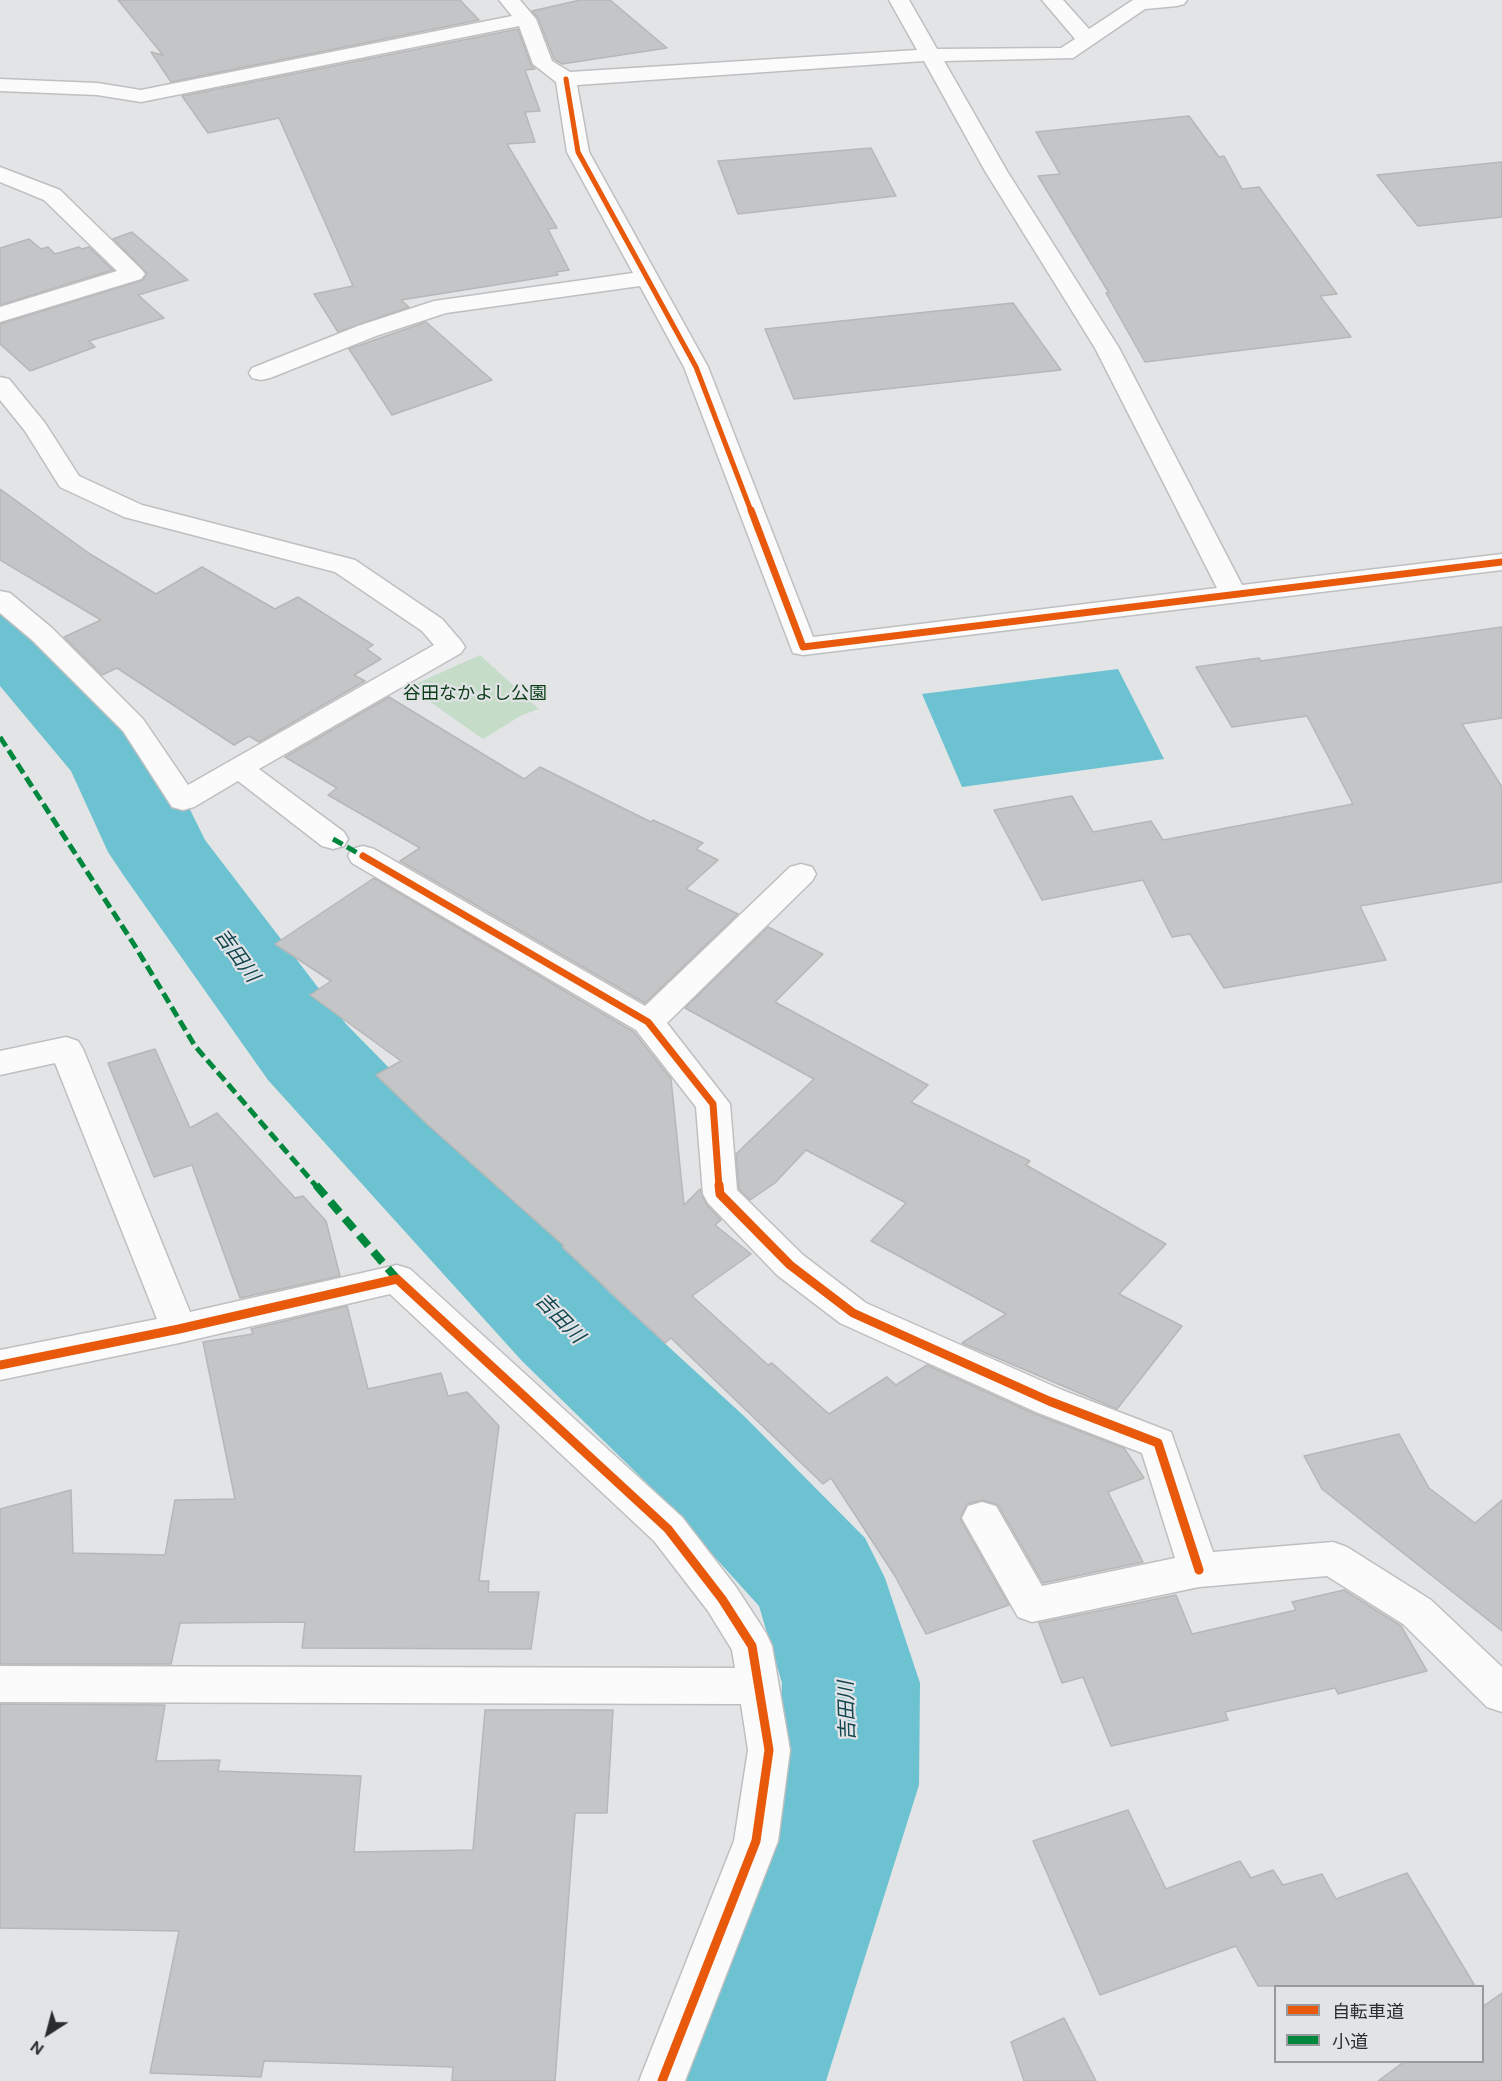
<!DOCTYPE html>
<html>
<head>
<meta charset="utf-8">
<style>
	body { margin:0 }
	#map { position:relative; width:1502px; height:2081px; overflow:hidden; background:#e2e4e6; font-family:"DM Sans","Noto Sans JP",sans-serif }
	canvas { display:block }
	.legend { position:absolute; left:1274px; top:1985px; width:210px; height:78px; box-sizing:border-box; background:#e1e3e7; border:2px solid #989a9d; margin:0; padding:8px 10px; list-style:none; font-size:18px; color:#2b2c2e }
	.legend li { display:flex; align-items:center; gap:12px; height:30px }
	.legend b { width:30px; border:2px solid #989a9d }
	.north { position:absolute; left:18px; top:2003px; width:60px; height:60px; -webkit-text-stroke:4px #e1e3e7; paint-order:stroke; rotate:216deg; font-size:16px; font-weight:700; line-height:24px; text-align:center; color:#2b2c2e }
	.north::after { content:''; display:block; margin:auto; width:21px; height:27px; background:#2b2c2e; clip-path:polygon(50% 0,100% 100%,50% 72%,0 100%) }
</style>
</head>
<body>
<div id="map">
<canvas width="1502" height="2081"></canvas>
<ul class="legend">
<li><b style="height:8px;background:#e8590c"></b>自転車道</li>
<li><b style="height:8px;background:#00873e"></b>小道</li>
</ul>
<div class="north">N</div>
</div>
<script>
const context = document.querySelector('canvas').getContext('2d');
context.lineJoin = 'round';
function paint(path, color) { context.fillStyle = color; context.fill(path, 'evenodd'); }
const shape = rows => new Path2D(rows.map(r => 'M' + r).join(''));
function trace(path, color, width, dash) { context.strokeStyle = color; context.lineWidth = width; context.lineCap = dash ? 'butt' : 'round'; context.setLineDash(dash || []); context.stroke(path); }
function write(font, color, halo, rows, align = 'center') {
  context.font = font + ' "DM Sans","Noto Sans JP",sans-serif'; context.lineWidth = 4.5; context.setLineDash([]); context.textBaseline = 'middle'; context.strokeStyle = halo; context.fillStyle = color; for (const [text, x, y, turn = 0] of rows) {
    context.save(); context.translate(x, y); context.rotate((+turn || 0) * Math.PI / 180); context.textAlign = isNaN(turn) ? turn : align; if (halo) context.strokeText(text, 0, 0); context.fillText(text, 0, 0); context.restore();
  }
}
paint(shape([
	[480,655,539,709,522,715,483,739,409,687]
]), '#c5dcc9');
paint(shape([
	[1118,669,1164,759,962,787,922,694]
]), '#6cc2d0');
paint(shape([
	[0,603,33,611,70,648,151,739,166,761,205,840,346,1024,610,1293,745,1417,865,1538,885,1578,920,1683,919,1785,826,2081,670,2081,777,1785,782,1683,759,1606,655,1491,522,1361,268,1080,124,876,108,852,71,771,0,686,0,603]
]), '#6cc2d0');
const building = shape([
	[118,0,460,0,479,20,171,82,151,52,163,55,118,0],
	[580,0,610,0,667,48,562,64,554,59,538,18,532,11,580,0],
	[518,29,531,65,535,69,525,70,540,111,525,112,535,142,507,144,557,228,548,229,569,270,556,272,558,275,401,300,409,307,338,332,314,294,353,286,279,118,208,133,182,96,518,29],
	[1189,116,1219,157,1224,156,1242,189,1259,187,1337,294,1320,296,1351,337,1145,362,1106,293,1109,293,1038,176,1060,174,1036,132,1189,116],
	[871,148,896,196,738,214,718,161,871,148],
	[1502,162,1502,217,1418,226,1377,175,1502,162],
	[132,232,188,280,138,295,164,318,89,341,95,347,30,371,0,344,0,324,143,280,147,273,113,239,132,232],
	[29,239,41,249,48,247,55,254,79,247,82,249,89,247,113,270,0,305,0,248,29,239],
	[1013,303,1061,370,794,399,765,329,1013,303],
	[426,322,492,380,392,415,349,349,426,322],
	[0,489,90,554,156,594,202,567,275,609,298,597,373,645,367,649,381,659,354,675,365,681,259,742,249,736,234,745,117,668,102,675,64,637,101,620,0,560,0,489],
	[1502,627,1502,718,1462,724,1502,787,1502,882,1360,906,1386,960,1224,988,1190,934,1172,937,1143,880,1042,900,994,810,1072,796,1093,832,1151,821,1163,840,1353,804,1307,716,1232,727,1196,667,1259,658,1261,661,1502,627],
	[389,697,524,779,540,767,651,822,653,820,703,843,696,849,718,860,686,889,738,914,645,1003,400,861,420,848,328,795,337,788,285,757,389,697],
	[374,878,634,1032,671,1079,684,1205,700,1189,706,1204,721,1220,715,1225,751,1254,692,1296,768,1365,772,1363,829,1414,887,1377,896,1385,927,1365,1035,1414,1124,1448,1144,1478,1108,1492,1143,1562,1043,1583,998,1505,983,1500,967,1504,960,1519,1009,1605,926,1634,895,1576,831,1478,823,1484,671,1338,665,1343,562,1247,564,1246,428,1125,376,1075,401,1061,310,995,331,981,275,944,374,878],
	[768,927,823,954,775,1002,928,1085,911,1102,1030,1161,1026,1165,1166,1244,1119,1294,1182,1326,1117,1409,962,1343,1006,1314,871,1241,906,1203,806,1150,775,1183,750,1200,739,1189,736,1154,814,1079,685,1008,768,927],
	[155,1049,190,1128,217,1113,295,1198,303,1196,326,1221,340,1276,240,1298,192,1165,154,1177,108,1063,155,1049],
	[347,1306,368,1389,441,1373,448,1396,467,1392,499,1426,479,1581,489,1581,488,1592,539,1592,531,1649,302,1648,305,1622,180,1623,171,1664,0,1664,0,1509,71,1490,73,1553,165,1555,175,1500,235,1499,203,1342,253,1334,251,1329,347,1306],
	[1399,1434,1429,1488,1475,1523,1502,1500,1502,1631,1322,1489,1304,1456,1399,1434],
	[1344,1590,1401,1626,1427,1671,1338,1694,1335,1688,1225,1712,1228,1720,1111,1746,1083,1677,1062,1683,1039,1623,1176,1595,1192,1634,1296,1610,1292,1602,1344,1590],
	[0,1704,165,1705,156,1761,220,1760,218,1771,361,1776,354,1852,473,1850,485,1710,613,1710,607,1813,575,1813,555,2081,452,2081,453,2067,264,2061,261,2077,150,2073,179,1931,0,1928,0,1704],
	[1128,1810,1166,1889,1240,1861,1251,1878,1273,1870,1283,1885,1322,1874,1336,1899,1407,1873,1475,1986,1258,1986,1236,1946,1100,1995,1033,1841,1128,1810],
	[1502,1993,1502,2081,1378,2081,1405,2061,1482,2061,1482,2007,1502,1993],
	[1064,2018,1096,2081,1024,2081,1011,2042,1064,2018]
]);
paint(building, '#c4c5c6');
trace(building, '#b7b7b8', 1.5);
const street = shape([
	[499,0,520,0,536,19,552,61,570,72,917,50,889,0,909,0,937,49,1061,48,1075,39,1042,0,1063,0,1089,29,1133,0,1187,0,1184,4,1177,6,1145,9,1073,58,944,61,1007,171,1119,348,1242,585,1502,554,1502,570,803,655,793,653,684,367,640,286,446,313,376,336,270,378,261,380,252,378,249,373,252,368,358,326,434,301,633,273,567,152,556,82,533,64,519,26,141,102,97,95,0,91,0,79,97,83,141,90,512,16,499,0],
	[924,61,985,171,1095,348,1217,588,813,637,708,367,589,152,577,85,924,61],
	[0,167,60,190,141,269,145,274,141,279,0,322,0,307,117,271,44,200,0,182,0,167],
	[0,377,9,379,45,423,79,476,142,505,355,560,442,619,461,641,465,647,461,653,259,769,344,832,348,839,344,846,333,849,322,846,238,781,194,807,183,810,172,807,123,731,32,640,0,613,0,591,10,593,52,628,143,719,188,785,434,645,422,631,335,572,124,517,60,487,25,431,0,400,0,377],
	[363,846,374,849,645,1006,790,867,801,864,812,867,816,874,812,881,667,1023,730,1104,737,1190,803,1255,866,1303,1062,1390,1171,1432,1213,1552,1333,1542,1347,1547,1431,1600,1502,1667,1502,1712,1487,1707,1403,1624,1327,1576,1199,1587,1032,1622,1018,1617,962,1518,968,1506,982,1502,996,1506,1042,1586,1175,1558,1142,1453,1036,1412,840,1323,777,1275,708,1203,703,1194,696,1107,636,1030,352,863,348,856,352,849,363,846],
	[66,1037,78,1041,83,1049,190,1312,397,1265,410,1269,682,1517,736,1587,766,1633,772,1646,790,1750,778,1841,685,2081,639,2081,734,1841,748,1750,741,1704,0,1702,0,1666,735,1668,732,1650,708,1611,654,1541,390,1294,179,1343,0,1380,0,1350,157,1319,55,1063,0,1075,0,1051,66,1037]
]);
trace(street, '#bebfc1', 3);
paint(street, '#fbfbfb');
trace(shape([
	[0,737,135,946,195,1046,317,1187],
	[333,839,363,856]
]), '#00873e', 5, [11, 5]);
trace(shape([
	[316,1185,397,1279]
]), '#00873e', 8, [14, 8]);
trace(shape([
	[566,79,578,152,696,367,751,511]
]), '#e8590c', 5);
trace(shape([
	[751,510,803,647,1502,562],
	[363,856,648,1022,713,1104,719,1187]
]), '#e8590c', 7);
trace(shape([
	[719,1185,720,1194,790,1265,853,1313,1049,1401,1158,1443,1199,1570],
	[0,1365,179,1329,397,1279,668,1529,722,1599,752,1646,769,1750,756,1841,662,2081]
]), '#e8590c', 9);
write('18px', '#0a3c16', '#e1e3e7', [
	["谷田なかよし公園",475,694]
]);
write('italic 20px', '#13474f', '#e1e3e7', [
	["吉田川",236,956,54],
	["吉田川",559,1319,46],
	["吉田川",848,1711,-92]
]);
</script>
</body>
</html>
